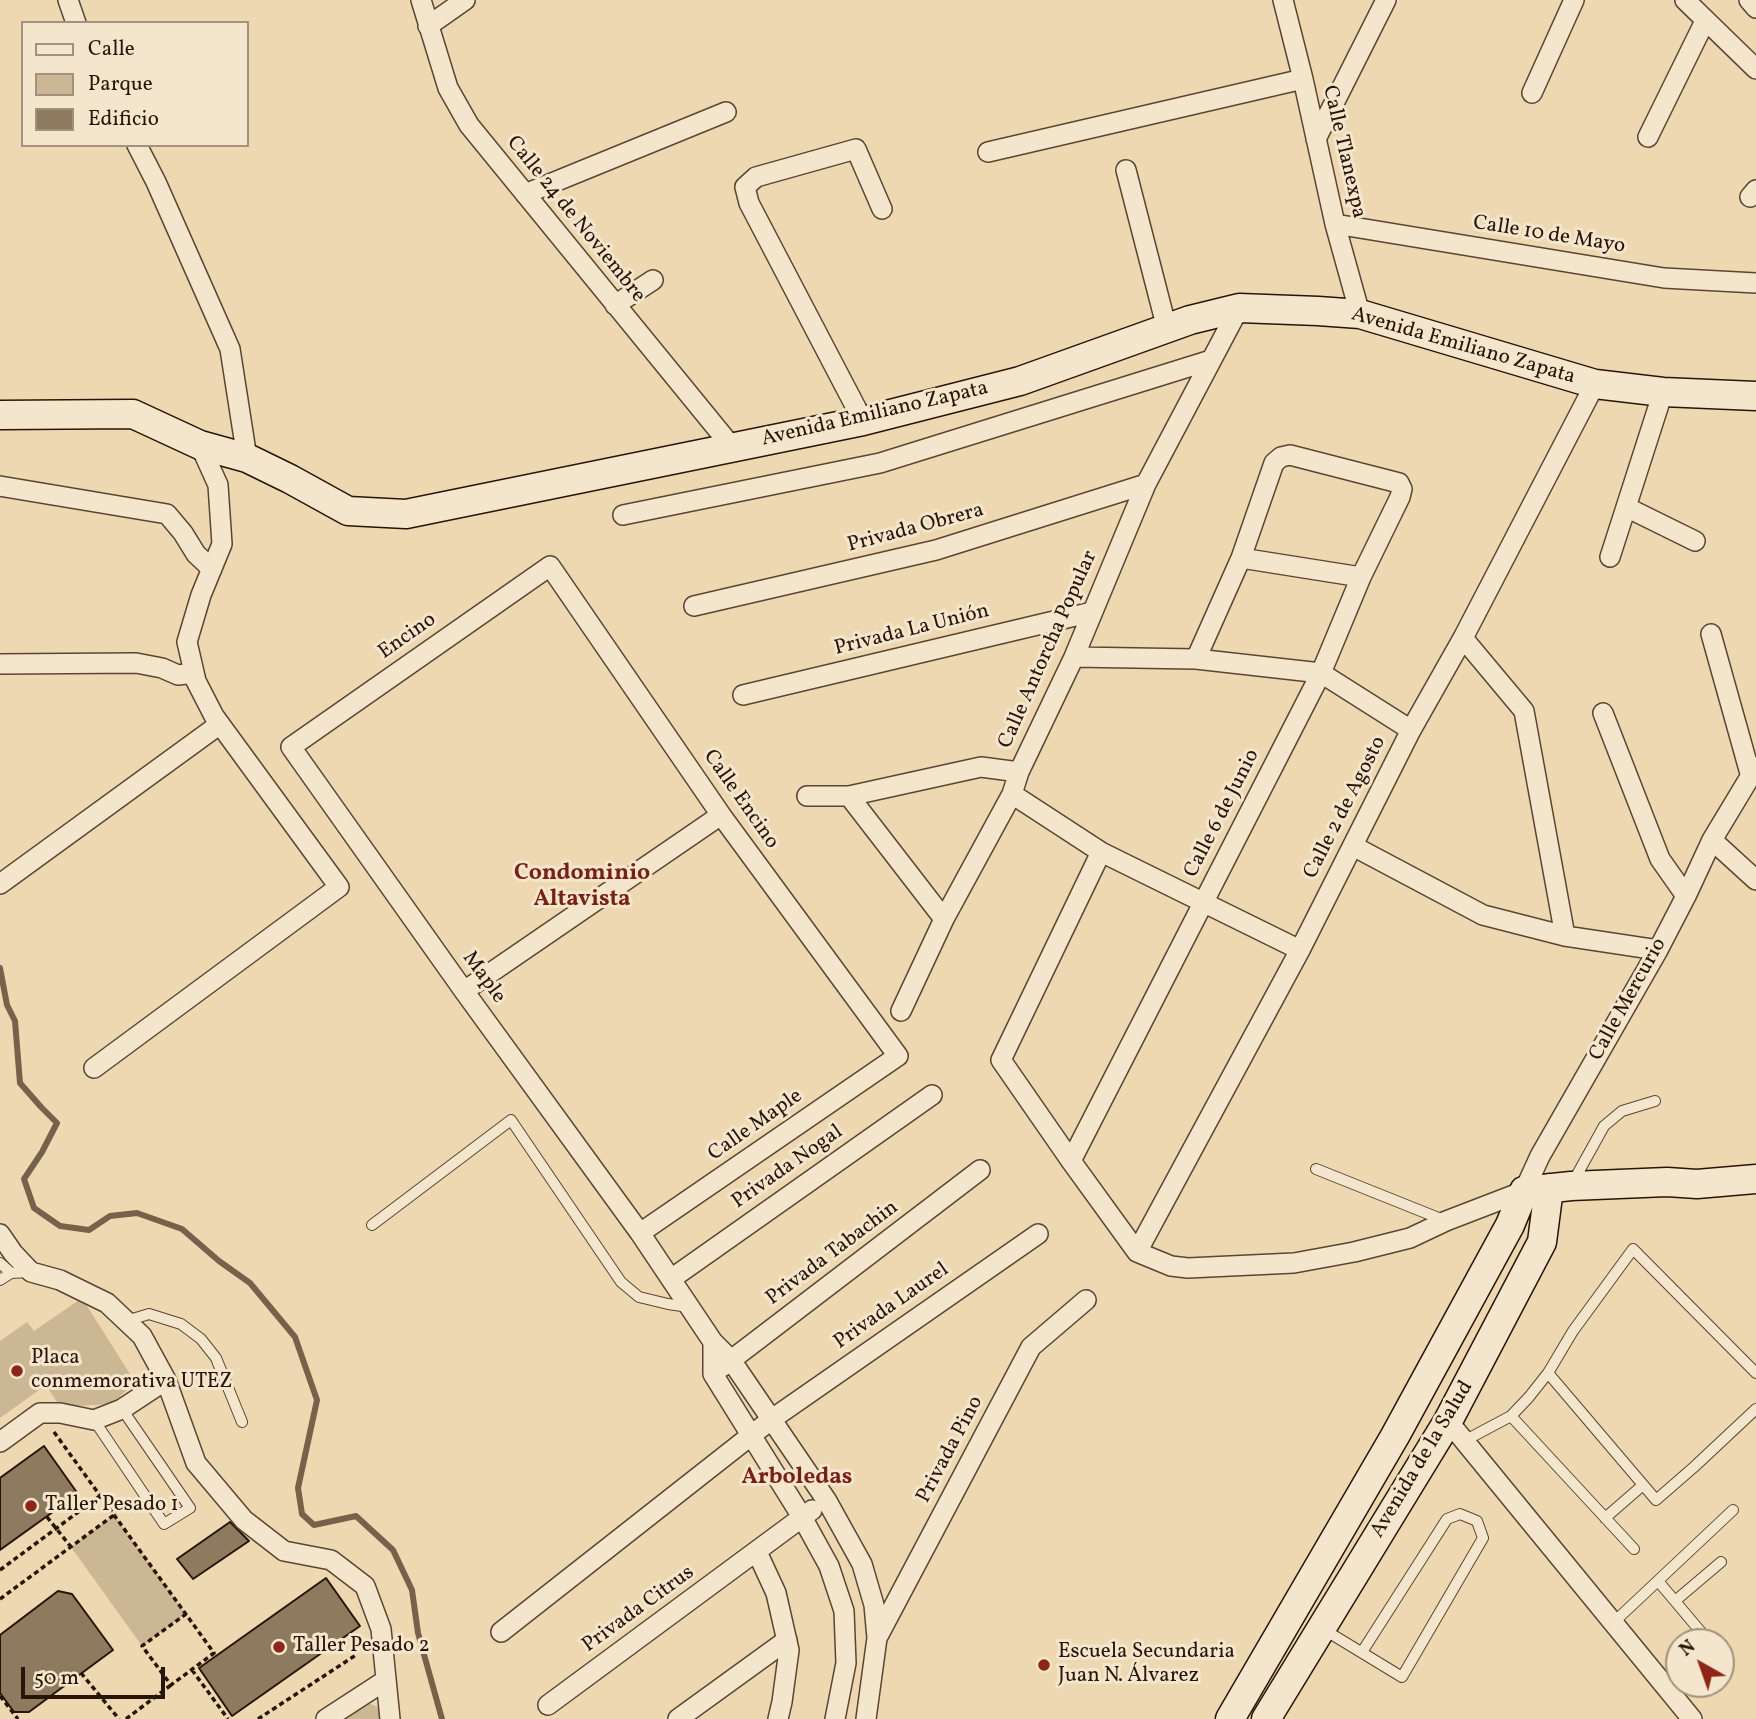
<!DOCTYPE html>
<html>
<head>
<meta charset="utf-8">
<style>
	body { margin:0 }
	#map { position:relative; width:1756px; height:1719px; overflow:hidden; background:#eed8b1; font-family:Vollkorn,serif }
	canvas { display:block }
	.legend { position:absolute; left:21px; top:21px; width:228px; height:126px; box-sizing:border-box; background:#f4e6cc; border:2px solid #a2927d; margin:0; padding:9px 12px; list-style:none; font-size:21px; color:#271507 }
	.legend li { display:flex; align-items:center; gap:14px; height:35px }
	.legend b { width:35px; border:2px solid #a2927d }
	.north { position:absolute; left:1665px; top:1628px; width:70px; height:70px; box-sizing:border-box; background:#f4e6cc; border:2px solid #a2927d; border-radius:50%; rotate:320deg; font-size:19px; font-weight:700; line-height:28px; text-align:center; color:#271507 }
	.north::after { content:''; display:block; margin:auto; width:24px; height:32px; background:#8f2418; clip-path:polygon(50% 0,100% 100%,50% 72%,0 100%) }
	.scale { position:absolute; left:21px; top:1667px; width:144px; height:32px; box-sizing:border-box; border:4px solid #271507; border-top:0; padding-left:9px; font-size:21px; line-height:24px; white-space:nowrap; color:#271507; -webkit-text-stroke:5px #f4e6cc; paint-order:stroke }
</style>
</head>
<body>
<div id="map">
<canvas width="1756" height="1719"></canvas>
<ul class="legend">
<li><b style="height:9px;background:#f4e6cc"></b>Calle</li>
<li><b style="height:19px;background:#ccb794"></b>Parque</li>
<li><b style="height:19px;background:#8e7a5f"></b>Edificio</li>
</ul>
<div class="north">N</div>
<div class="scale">50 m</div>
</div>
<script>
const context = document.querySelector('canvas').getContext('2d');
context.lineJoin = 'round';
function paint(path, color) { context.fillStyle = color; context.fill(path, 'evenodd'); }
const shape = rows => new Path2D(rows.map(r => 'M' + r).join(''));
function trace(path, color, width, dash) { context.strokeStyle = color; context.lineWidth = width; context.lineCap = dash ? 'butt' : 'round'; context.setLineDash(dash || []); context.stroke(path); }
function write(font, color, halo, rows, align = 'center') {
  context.font = font + ' Vollkorn,serif'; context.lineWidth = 6; context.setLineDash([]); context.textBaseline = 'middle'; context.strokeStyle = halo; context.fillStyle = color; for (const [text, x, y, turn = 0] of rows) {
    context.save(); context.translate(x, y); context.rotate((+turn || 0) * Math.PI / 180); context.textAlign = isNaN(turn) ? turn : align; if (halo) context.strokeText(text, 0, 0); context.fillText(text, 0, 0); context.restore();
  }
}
paint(shape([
	[82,1298,135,1382,112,1404,60,1407,46,1385,0,1418,0,1341,27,1322,34,1331],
	[114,1515,186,1614,142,1646,71,1547],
	[369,1703,381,1709,382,1719,346,1719]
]), '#ccb794');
trace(shape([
	[0,968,7,1005,15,1021,20,1083,41,1107,57,1123,42,1152,24,1179,34,1208,60,1226,89,1230,110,1216,137,1213,182,1229,219,1261,250,1283,295,1337,317,1400,298,1488,302,1514,314,1525,356,1516,393,1550,412,1590,418,1633,442,1719]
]), '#76624a', 6);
const building = shape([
	[44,1446,78,1494,0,1550,0,1478,44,1446],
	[230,1522,249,1541,193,1579,177,1559,230,1522],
	[326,1578,360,1626,232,1716,199,1668,326,1578],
	[58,1591,72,1594,113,1650,29,1712,14,1712,0,1693,0,1635,58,1591]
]);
paint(building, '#8e7a5f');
trace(building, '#271507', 2);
const lane = shape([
	[1316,1169,1446,1221],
	[1573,1182,1604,1126,1622,1111,1655,1101],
	[372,1225,511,1120,621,1282,639,1297,668,1304,689,1307],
	[0,1263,11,1273],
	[0,1280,11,1273,29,1272],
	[126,1321,149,1314,181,1324,201,1339,216,1358,242,1422],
	[1548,1373,1656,1500,1694,1467,1756,1409],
	[1511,1416,1634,1549],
	[94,1420,164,1524,190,1508,122,1409],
	[1464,1441,1511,1416,1529,1397,1548,1373,1573,1331,1633,1249,1756,1373],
	[1605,1518,1643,1485],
	[1658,1581,1701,1632],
	[1675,1601,1721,1562],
	[1613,1623,1733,1510],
	[1323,1629,1402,1677,1483,1538,1477,1521,1460,1514,1447,1519,1362,1652]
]);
const street = shape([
	[68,0,76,23],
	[421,0,448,88,469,125,732,447],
	[1283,0,1303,79,1335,224,1360,314],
	[1685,0,1756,69],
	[1749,0,1756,8],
	[428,26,465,0],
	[1532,93,1574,0],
	[1648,137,1705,21],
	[1316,139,1386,0],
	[137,145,156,182,230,349,247,458],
	[988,152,1303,79],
	[1126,170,1167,329],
	[525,194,726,112],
	[1750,197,1756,190],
	[1335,224,1664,278,1756,283],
	[615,305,653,280],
	[863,421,749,203,745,187,756,177,856,149,882,209],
	[0,486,167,514,183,533,196,554,212,569],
	[1626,507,1695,541],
	[623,515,880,463,1211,360],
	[1610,557,1663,392],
	[1241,558,1361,577],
	[694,606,936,550,1146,484],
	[1711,634,1751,777],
	[1463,638,1524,711,1565,936],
	[1074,657,1196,659,1321,673,1411,730],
	[0,664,136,663,162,668,178,675,194,673],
	[743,695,1092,612],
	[1603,713,1660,859,1686,896],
	[1012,794,1101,852,1300,950],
	[807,796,849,796,981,767,1019,772],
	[849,796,944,919],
	[1712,840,1756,880],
	[1353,846,1483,915,1565,936,1658,950],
	[1101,852,1001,1060,1071,1161,1137,1252,1171,1266,1188,1268,1294,1263,1354,1252,1410,1238,1446,1221,1524,1191,1540,1156,1658,950,1686,896,1712,840,1756,767],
	[0,884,220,724],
	[464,991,721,815],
	[901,1011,944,919,1012,794,1019,772,1074,657,1146,484,1239,308],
	[94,1068,339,887,214,716,196,681,187,642,201,595,222,544,218,485,200,445],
	[1071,1161,1321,673,1361,577,1400,497,1402,489,1399,483,1290,455,1281,457,1274,463,1241,558,1196,659],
	[640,1233,898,1056,721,815,550,566,291,747,464,991,640,1233,713,1342,731,1360,827,1501,862,1564,874,1605,877,1638,866,1719],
	[0,1234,13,1253,31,1272,60,1280,107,1303,142,1336,166,1380,196,1463,244,1520,284,1551,331,1560,365,1586,381,1629,390,1719],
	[1137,1252,1300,950,1411,730,1463,638,1595,384],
	[671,1279,932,1095],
	[713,1342,713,1374,802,1517,829,1566,844,1611,846,1663,835,1719],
	[722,1367,980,1170],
	[1448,1421,1692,1719],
	[0,1442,40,1413,60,1413,94,1420,122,1409,166,1380],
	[757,1552,776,1593,789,1650,782,1702,778,1719],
	[501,1632,772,1419,1038,1234],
	[877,1638,1031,1347,1086,1300],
	[548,1705,812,1510],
	[326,1719,386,1680],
	[678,1719,787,1640]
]);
const secondary = shape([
	[0,415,133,414,200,445,247,458,290,479,348,511,406,514,863,421,1020,381,1190,320,1239,308,1318,311,1360,314,1595,384,1663,392,1756,396],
	[1230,1719,1395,1436,1510,1225,1524,1191,1571,1186,1667,1182,1697,1184,1756,1179],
	[1266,1719,1448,1421,1542,1242,1549,1188]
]);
trace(lane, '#594632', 12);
trace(street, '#594632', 22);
trace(secondary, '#271507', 31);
trace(shape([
	[54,1432,214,1653,171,1685,142,1646,186,1614],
	[47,1517,71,1547],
	[0,1570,100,1496],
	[0,1599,114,1515],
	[192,1670,228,1719],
	[81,1673,119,1719],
	[0,1696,18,1719],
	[126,1719,171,1685],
	[258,1719,356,1655]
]), '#271507', 3.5, [5, 3.5]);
trace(lane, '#f4e6cc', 10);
trace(street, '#f4e6cc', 19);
trace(secondary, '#f4e6cc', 28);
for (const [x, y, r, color] of [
	[17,1371,7,"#8f2418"],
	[31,1506,7,"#8f2418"],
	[279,1647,7,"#8f2418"],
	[1044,1665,7,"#8f2418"]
]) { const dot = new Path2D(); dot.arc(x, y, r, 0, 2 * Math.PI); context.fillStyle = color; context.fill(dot); trace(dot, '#f4e6cc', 2.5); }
write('21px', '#271507', '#f4e6cc', [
	["Calle Tlanexpa",1343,152,77],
	["Calle 24 de Noviembre",575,220,51],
	["Calle 10 de Mayo",1549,236,9],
	["Avenida Emiliano Zapata",1463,347,16],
	["Avenida Emiliano Zapata",875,415,-13],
	["Privada Obrera",916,529,-15],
	["Privada La Unión",912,631,-14],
	["Encino",408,637,-35],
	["Calle Antorcha Popular",1049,650,-66],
	["Calle Encino",740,800,55],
	["Calle 2 de Agosto",1346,808,-63],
	["Calle 6 de Junio",1223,814,-63],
	["Maple",483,978,54],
	["Calle Mercurio",1629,1000,-61],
	["Calle Maple",756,1126,-35],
	["Privada Nogal",788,1168,-35],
	["Privada Tabachin",833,1254,-37],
	["Privada Laurel",892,1307,-35],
	["Privada Pino",951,1450,-62],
	["Avenida de la Salud",1423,1460,-59],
	["Privada Citrus",639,1610,-36]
]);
write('21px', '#271507', '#f4e6cc', [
	["Placa",31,1359],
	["conmemorativa UTEZ",31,1383],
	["Taller Pesado 1",45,1506],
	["Taller Pesado 2",293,1647],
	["Escuela Secundaria",1058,1653],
	["Juan N. Álvarez",1058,1677]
], 'left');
write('bold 23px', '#7a1f14', '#f4e6cc', [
	["Condominio",582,875],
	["Altavista",582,901],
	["Arboledas",797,1479]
]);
</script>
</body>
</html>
